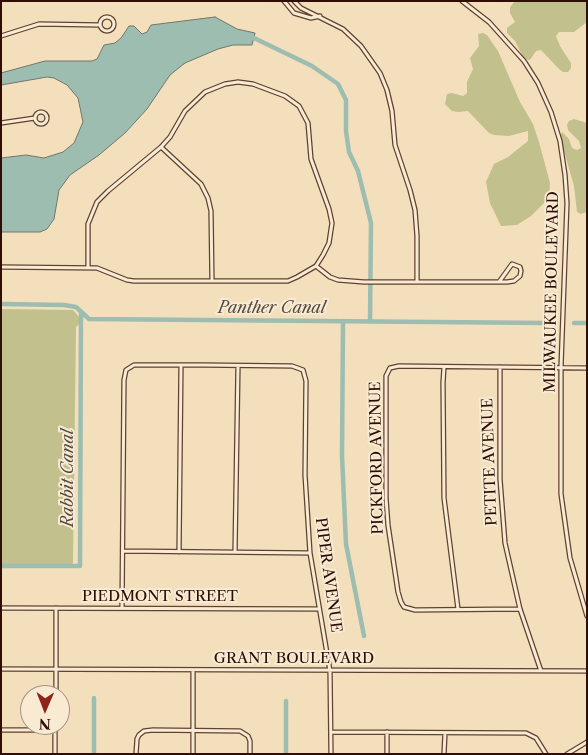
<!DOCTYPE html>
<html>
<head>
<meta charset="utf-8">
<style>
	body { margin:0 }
	#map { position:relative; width:588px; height:755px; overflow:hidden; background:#f4dfbc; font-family:"Libre Caslon Text",serif }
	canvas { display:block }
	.frame { position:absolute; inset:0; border:2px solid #2e0e03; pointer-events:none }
	.north { position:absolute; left:20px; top:685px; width:50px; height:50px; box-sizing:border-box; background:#f8ead3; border:1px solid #a79280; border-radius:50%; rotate:181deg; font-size:14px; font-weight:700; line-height:20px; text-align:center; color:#2e0e03 }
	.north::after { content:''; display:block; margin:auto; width:18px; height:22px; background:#8f2418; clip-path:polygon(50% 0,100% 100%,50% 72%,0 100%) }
</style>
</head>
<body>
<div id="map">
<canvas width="588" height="755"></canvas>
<div class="frame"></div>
<div class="north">N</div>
</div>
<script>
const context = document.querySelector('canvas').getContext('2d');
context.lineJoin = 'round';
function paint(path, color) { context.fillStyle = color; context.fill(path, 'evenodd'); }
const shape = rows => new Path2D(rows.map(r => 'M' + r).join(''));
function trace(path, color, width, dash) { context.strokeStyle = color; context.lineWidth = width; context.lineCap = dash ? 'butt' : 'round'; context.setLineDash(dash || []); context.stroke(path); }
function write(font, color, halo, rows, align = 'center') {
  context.font = font + ' "Libre Caslon Text",serif'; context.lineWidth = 4; context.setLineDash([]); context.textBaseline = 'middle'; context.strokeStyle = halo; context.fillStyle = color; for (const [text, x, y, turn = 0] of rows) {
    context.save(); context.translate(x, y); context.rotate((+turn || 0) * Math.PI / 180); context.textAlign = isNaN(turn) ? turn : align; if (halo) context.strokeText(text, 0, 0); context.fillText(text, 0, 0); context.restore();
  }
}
paint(shape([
	[515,1,587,1,587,22,574,32,559,32,556,36,560,46,571,63,571,68,568,72,563,72,559,69,541,50,536,51,530,60,524,59,515,41,507,33,507,28,515,22,510,13,510,7],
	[483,33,487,35,498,51,520,102,533,124,539,142,550,183,549,198,531,216,517,225,501,226,490,203,486,182,494,164,508,157,528,141,528,131,509,136,494,135,489,133,468,111,458,112,452,111,445,104,447,94,452,93,463,96,467,93,467,82,473,69,470,58,479,46,478,34],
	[574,119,587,123,587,212,581,214,577,212,574,186,560,136,562,132,569,139,572,148,577,150,581,148,579,141,568,130,567,125,569,121],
	[1,309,73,310,80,318,79,324,76,327,73,563,72,564,1,564]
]), '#c2c08c');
const water = shape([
	[215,17,237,29,255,33,252,45,233,45,218,49,185,63,170,75,147,109,125,133,99,155,70,175,59,190,54,219,47,229,40,232,1,232,1,158,26,155,44,158,63,152,74,143,83,122,78,98,67,85,54,78,47,77,1,85,1,73,45,61,92,61,97,59,104,45,115,43,121,38,129,26,134,26,142,34,147,32,151,25,215,17]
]);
paint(water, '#9cbdaf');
trace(water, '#70776a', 1);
trace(shape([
	[250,38,254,38,312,66,338,84,346,100,346,131,349,152,358,171,371,223,370,321],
	[1,304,64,305,76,307,89,319,547,323],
	[343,321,342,456,346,544,364,636],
	[574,323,587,323],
	[1,566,80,566,81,313],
	[286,701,286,754],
	[94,754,94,698]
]), '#9cbdaf', 4.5);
const street = shape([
	[284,1,294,13,311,18,320,16],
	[294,1,301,8,343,29,361,46,380,73,387,90,392,111,395,145,410,190,415,210,417,236,417,282],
	[462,1,489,22,524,61,538,83,551,112,560,141,565,175,567,203,561,367,561,494,570,558,587,616],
	'100 24a7 7 0 1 1 14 0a7 7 0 1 1-14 0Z',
	[1,36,39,24,100,25],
	'35 118a6 6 0 1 1 12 0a6 6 0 1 1-12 0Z',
	[1,123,35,118],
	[161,147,201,184,208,198,211,211,212,281],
	[316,266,330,277,338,280,364,282,499,282,512,264,520,267,521,271,520,276,514,281,507,282,499,282],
	[1,267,97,268,127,280,134,281,288,281,297,277,316,266,323,255,329,243,332,223,329,209,311,159,308,123,299,106,285,96,253,84,238,82,225,84,205,92,185,111,170,137,161,147,108,191,97,202,88,224,88,267],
	[444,367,443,383,444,498,458,609],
	[500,367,500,479,505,543,520,609,541,671],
	[123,551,310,553],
	[179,552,181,366],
	[235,552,238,366],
	[1,608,319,609],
	[122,608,124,380,126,370,134,365,204,365,292,366,303,370,306,381,305,475,310,553,330,671,331,754],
	[520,609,415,610,404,607,401,602,398,592,388,525,386,498,386,376,390,368,399,366,587,368],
	[1,669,587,671],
	[56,695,56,608],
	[1,730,55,730],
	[331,732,526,733,536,738,546,754],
	[55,754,55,725],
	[136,754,137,739,139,735,144,731,153,730,240,731,248,736,250,741,250,754],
	[193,754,193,670],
	[387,754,387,732],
	[444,754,445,733],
	[567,754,587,742]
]);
trace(street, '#604231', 5.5);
trace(street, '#f8ead3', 3);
write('15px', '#2e0e03', '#f8ead3', [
	["MILWAUKEE BOULEVARD",552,292,-89],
	["PICKFORD AVENUE",377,458,-91],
	["PETITE AVENUE",490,462,-92],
	["PIPER AVENUE",328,575,82],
	["PIEDMONT STREET",160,597],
	["GRANT BOULEVARD",294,659]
]);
write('italic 16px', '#544b3f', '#f8ead3', [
	["Panther Canal",272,308],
	["Rabbit Canal",68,478,-90]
]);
</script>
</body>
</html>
